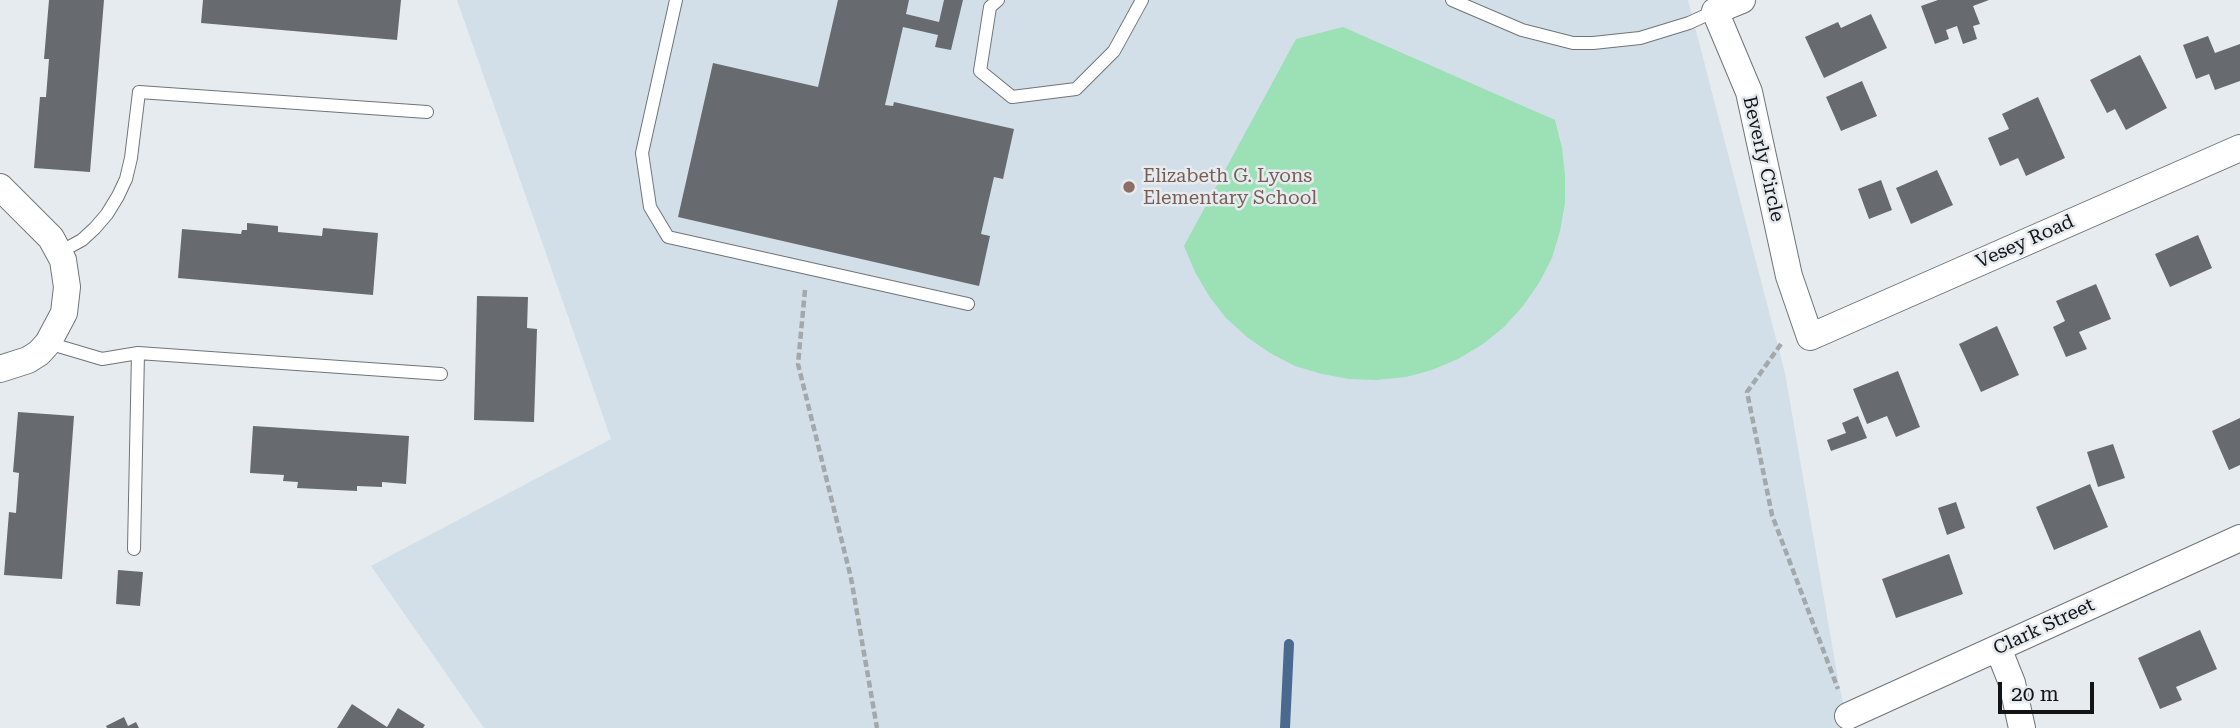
<!DOCTYPE html>
<html>
<head>
<meta charset="utf-8">
<style>
	body { margin:0 }
	#map { position:relative; width:2240px; height:728px; overflow:hidden; background:#e6ebef; font-family:"Roboto Serif",serif }
	canvas { display:block }
	.scale { position:absolute; left:1998px; top:682px; width:96px; height:32px; box-sizing:border-box; border:4px solid #121415; border-top:0; padding-left:9px; font-size:21px; line-height:24px; white-space:nowrap; color:#121415; -webkit-text-stroke:5px #e6ebef; paint-order:stroke }
</style>
</head>
<body>
<div id="map">
<canvas width="2240" height="728"></canvas>
<div class="scale">20 m</div>
</div>
<script>
const context = document.querySelector('canvas').getContext('2d');
context.lineJoin = 'round';
function paint(path, color) { context.fillStyle = color; context.fill(path, 'evenodd'); }
const shape = rows => new Path2D(rows.map(r => 'M' + r).join(''));
function trace(path, color, width, dash) { context.strokeStyle = color; context.lineWidth = width; context.lineCap = dash ? 'butt' : 'round'; context.setLineDash(dash || []); context.stroke(path); }
function write(font, color, halo, rows, align = 'center') {
  context.font = font + ' "Roboto Serif",serif'; context.lineWidth = 5; context.setLineDash([]); context.textBaseline = 'middle'; context.strokeStyle = halo; context.fillStyle = color; for (const [text, x, y, turn = 0] of rows) {
    context.save(); context.translate(x, y); context.rotate((+turn || 0) * Math.PI / 180); context.textAlign = isNaN(turn) ? turn : align; if (halo) context.strokeText(text, 0, 0); context.fillText(text, 0, 0); context.restore();
  }
}
paint(shape([
	[457,0,1688,0,1785,373,1839,685,1849,728,484,728,371,566,611,439]
]), '#d3dfe8');
paint(shape([
	[1343,27,1555,120,1562,148,1565,175,1565,203,1560,231,1552,258,1539,283,1523,306,1504,327,1483,344,1458,359,1432,370,1406,377,1377,380,1349,379,1322,374,1295,366,1270,353,1247,337,1226,318,1209,296,1195,272,1184,246,1296,39]
]), '#9ce0b6');
trace(shape([
	[1285,728,1289,644]
]), '#4a698f', 10);
paint(shape([
	[49,0,104,0,90,172,34,168,40,97,46,97,49,59,44,59],
	[203,0,401,0,397,40,201,23],
	[838,0,909,0,906,14,939,22,944,0,963,0,951,50,935,47,938,35,903,27,885,105,893,106,894,102,1014,129,1003,179,994,177,981,234,990,236,979,286,678,217,713,63,818,87],
	[1938,0,1989,0,1973,6,1980,24,1973,26,1977,39,1963,44,1957,26,1946,30,1949,39,1935,44,1921,6],
	[1871,14,1887,48,1824,78,1805,37,1838,22,1841,28],
	[2208,36,2215,53,2240,44,2240,81,2215,90,2209,74,2196,79,2183,45],
	[2140,55,2167,108,2126,130,2115,109,2107,113,2090,80],
	[1862,81,1877,116,1841,131,1826,97],
	[2038,97,2065,158,2026,176,2018,158,2000,166,1988,138,2009,129,2002,114],
	[1937,170,1953,205,1911,224,1896,188],
	[1881,180,1892,210,1869,219,1858,189],
	[247,223,278,226,278,232,322,236,323,228,378,233,373,295,178,278,182,229,241,234,242,230,247,230],
	[2198,235,2212,268,2170,287,2155,254],
	[2096,284,2111,319,2079,332,2087,349,2066,357,2053,327,2065,321,2056,301],
	[477,296,528,297,527,328,537,329,534,422,474,420],
	[1997,326,2019,375,1981,392,1959,344],
	[1898,371,1920,427,1896,437,1887,416,1867,424,1853,389],
	[18,412,74,416,62,579,4,575,9,512,16,513,19,473,13,472],
	[1858,416,1867,438,1831,451,1827,440,1846,433,1842,423],
	[2240,418,2240,465,2229,470,2212,431],
	[253,426,409,436,406,484,382,482,382,487,357,486,357,491,297,488,298,482,283,481,284,475,250,473],
	[2113,444,2125,478,2098,487,2087,452],
	[2090,484,2108,527,2054,550,2036,507],
	[1956,502,1965,528,1947,535,1938,508],
	[1949,554,1963,594,1896,618,1882,579],
	[118,570,143,572,140,606,116,604],
	[2200,630,2217,669,2176,687,2182,700,2160,709,2138,658],
	[352,704,387,727,398,708,425,725,423,728,337,728],
	[124,717,128,726,136,722,139,728,107,728,106,726]
]), '#676b6f');
const lane = shape([
	[676,0,642,153,650,207,668,237,968,304],
	[998,0,990,7,980,71,1012,97,1076,89,1114,51,1142,0],
	[1452,0,1522,30,1573,43,1593,43,1640,38,1689,23,1715,11],
	[60,252,82,240,95,228,107,214,118,196,126,179,131,158,139,92,427,112],
	[48,343,102,359,138,353,441,374],
	[134,549,138,353]
]);
const street = shape([
	[1742,0,1715,11,1749,92,1789,276,1810,337,2240,148],
	[0,187,51,238,63,260,67,287,64,313,48,343,39,353,28,360,0,369],
	[1998,648,2012,683,2022,728],
	[1848,716,2240,538]
]);
trace(lane, '#6f7477', 14);
trace(street, '#6f7477', 28);
trace(shape([
	[805,290,798,364,851,578,877,728],
	[1781,344,1747,392,1772,515,1838,689]
]), '#a3a8ab', 4.5, [7, 3.5]);
trace(lane, '#fff', 12);
trace(street, '#fff', 26);
for (const [x, y, r, color] of [
	[1129,187,7,"#8d6e63"]
]) { const dot = new Path2D(); dot.arc(x, y, r, 0, 2 * Math.PI); context.fillStyle = color; context.fill(dot); trace(dot, '#e6ebef', 2.5); }
write('19px', '#121415', '#e6ebef', [
	["Beverly Circle",1763,159,77],
	["Vesey Road",2025,242,-24],
	["Clark Street",2044,627,-25]
]);
write('19px', '#785e54', '#e6ebef', [
	["Elizabeth G. Lyons",1143,176],
	["Elementary School",1143,198]
], 'left');
</script>
</body>
</html>
